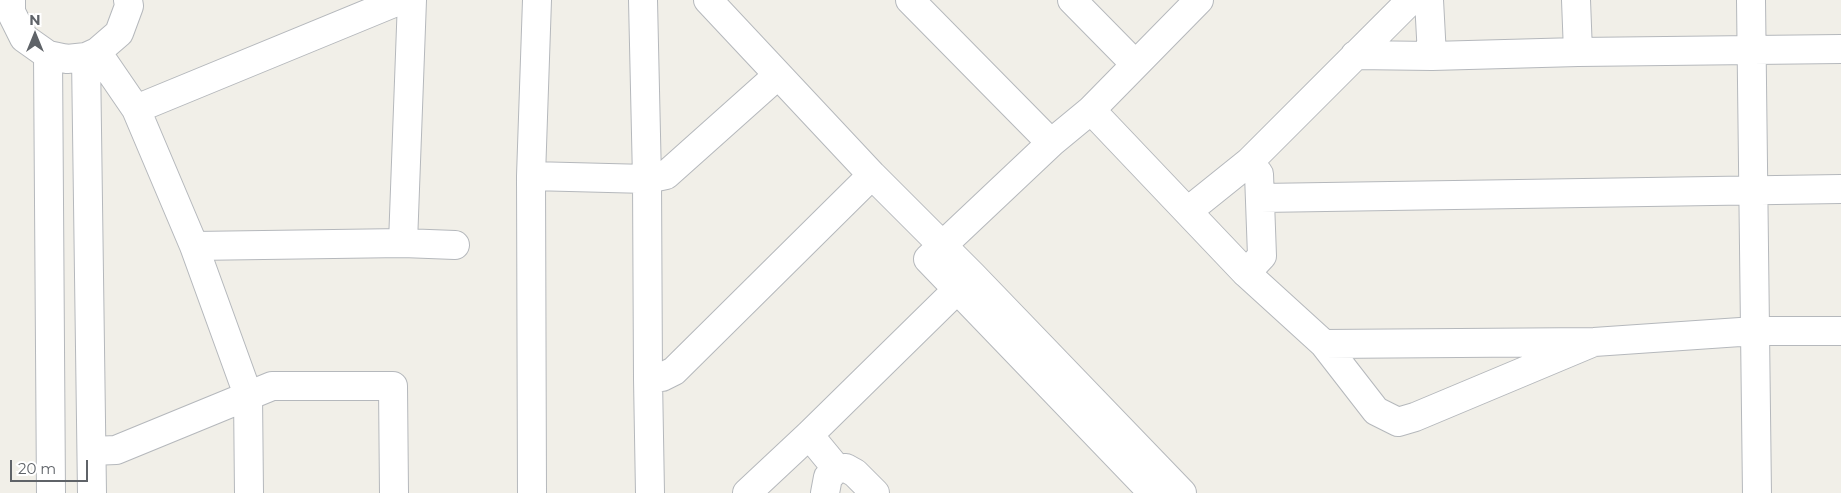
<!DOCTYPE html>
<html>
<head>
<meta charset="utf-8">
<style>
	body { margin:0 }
	#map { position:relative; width:1841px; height:493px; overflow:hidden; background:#f1efe8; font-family:Montserrat,sans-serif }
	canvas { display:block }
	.north { position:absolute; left:10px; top:10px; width:50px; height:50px; -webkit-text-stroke:4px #fff; paint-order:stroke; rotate:0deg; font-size:14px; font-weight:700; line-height:20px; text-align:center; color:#5f6368 }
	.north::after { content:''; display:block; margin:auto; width:18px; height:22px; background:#5f6368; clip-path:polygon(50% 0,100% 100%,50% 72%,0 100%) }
	.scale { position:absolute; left:10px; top:460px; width:78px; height:22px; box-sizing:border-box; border:2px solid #5f6368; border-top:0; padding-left:6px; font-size:15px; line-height:18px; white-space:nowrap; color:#5f6368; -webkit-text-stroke:4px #fff; paint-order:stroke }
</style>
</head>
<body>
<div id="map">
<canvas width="1841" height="493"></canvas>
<div class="north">N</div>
<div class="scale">20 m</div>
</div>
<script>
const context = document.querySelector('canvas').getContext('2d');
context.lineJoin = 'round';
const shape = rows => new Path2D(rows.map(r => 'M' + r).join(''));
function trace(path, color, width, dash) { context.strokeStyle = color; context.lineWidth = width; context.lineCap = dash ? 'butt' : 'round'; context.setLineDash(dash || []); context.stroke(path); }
const minor = shape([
	[11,0,11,12,24,38,48,55,67,59,86,57,97,52,119,33,129,6,128,0],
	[537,0,531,176,647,179,666,175,778,75],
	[643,0,647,179,648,379],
	[708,0,872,175,972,275,1182,493],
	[910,0,1051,143],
	[1072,0,1135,64],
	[1429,0,1432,56],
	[1576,0,1578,52],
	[1751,0,1757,493],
	[97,52,136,109,194,246,248,395,249,493],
	[48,55,51,493],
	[1355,55,1432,56,1578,52,1841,49],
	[86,57,92,493],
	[136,109,401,0],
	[1091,110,1246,273,1324,344,1376,411,1398,422,1415,417,1594,342],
	[531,176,532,493],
	[1261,198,1841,189],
	[1188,211,1249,162,1411,0],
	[403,243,412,0],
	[194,246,403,243,455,245],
	[1246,273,1262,256,1259,174,1249,162],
	[1324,344,1594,342,1755,331,1841,331],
	[809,435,837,469],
	[92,451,116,450,272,386,393,386,394,493],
	[650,493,648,379,662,377,674,371,872,175],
	[747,493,809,435,970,277],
	[825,493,828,477,837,469,846,468,855,473,875,493],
	[1153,493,928,259,1051,143,1091,110,1199,0]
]);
trace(minor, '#b5b8bc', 30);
trace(minor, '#fff', 28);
</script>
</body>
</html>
